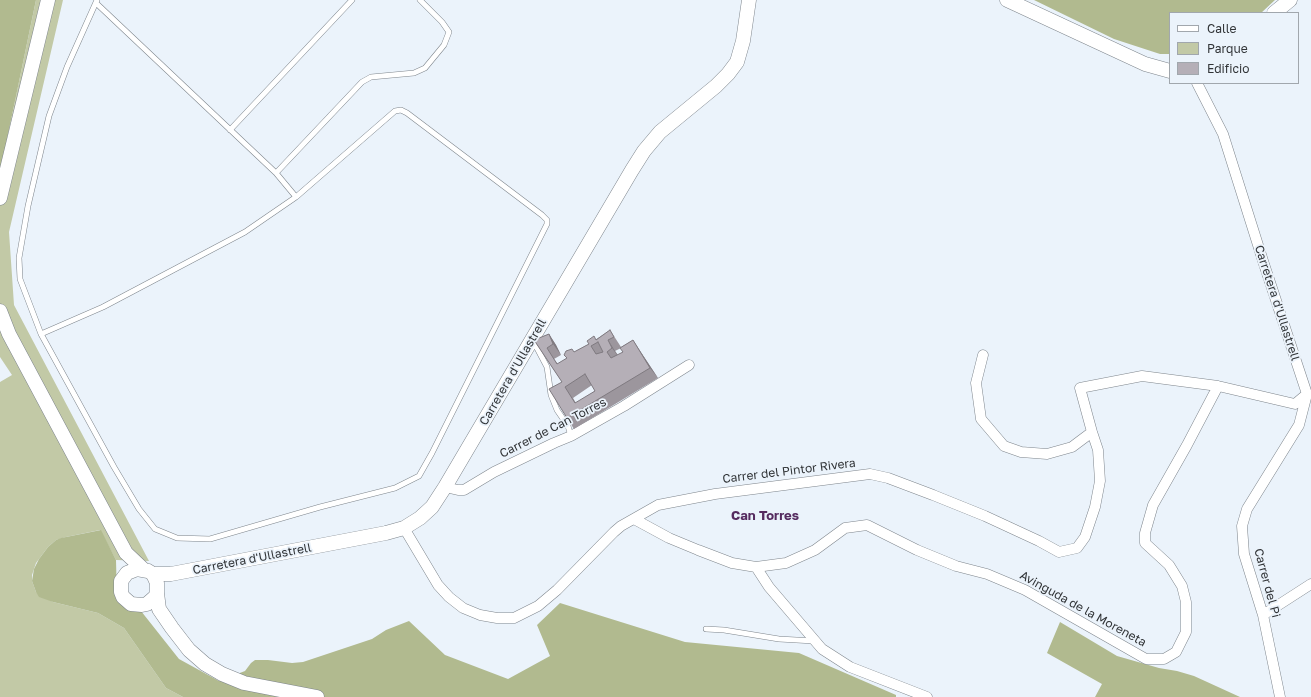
<!DOCTYPE html>
<html>
<head>
<meta charset="utf-8">
<style>
	body { margin:0 }
	#map { position:relative; width:1311px; height:697px; overflow:hidden; background:#ebf3fb; font-family:"Golos Text",sans-serif }
	canvas { display:block }
	.legend { position:absolute; left:1169px; top:12px; width:130px; height:72px; box-sizing:border-box; background:#ebf3fb; border:1px solid #a1a7ad; margin:0; padding:5px 7px; list-style:none; font-size:12px; color:#313437 }
	.legend li { display:flex; align-items:center; gap:8px; height:20px }
	.legend b { width:20px; border:1px solid #a1a7ad }
</style>
</head>
<body>
<div id="map">
<canvas width="1311" height="697"></canvas>
<ul class="legend">
<li><b style="height:5px;background:#fff"></b>Calle</li>
<li><b style="height:11px;background:#c2c9a6"></b>Parque</li>
<li><b style="height:11px;background:#b5afb7"></b>Edificio</li>
</ul>
</div>
<script>
const context = document.querySelector('canvas').getContext('2d');
context.lineJoin = 'round';
function paint(path, color) { context.fillStyle = color; context.fill(path, 'evenodd'); }
const shape = rows => new Path2D(rows.map(r => 'M' + r).join(''));
function trace(path, color, width, dash) { context.strokeStyle = color; context.lineWidth = width; context.lineCap = dash ? 'butt' : 'round'; context.setLineDash(dash || []); context.stroke(path); }
function write(font, color, halo, rows, align = 'center') {
  context.font = font + ' "Golos Text",sans-serif'; context.lineWidth = 3.5; context.setLineDash([]); context.textBaseline = 'middle'; context.strokeStyle = halo; context.fillStyle = color; for (const [text, x, y, turn = 0] of rows) {
    context.save(); context.translate(x, y); context.rotate((+turn || 0) * Math.PI / 180); context.textAlign = isNaN(turn) ? turn : align; if (halo) context.strokeText(text, 0, 0); context.fillText(text, 0, 0); context.restore();
  }
}
paint(shape([
	[36,0,63,0,9,232,14,305,149,561,116,560,100,530,66,537,56,540,48,547,36,563,32,575,32,581,36,592,53,602,98,613,124,628,166,688,183,697,0,697,0,382,12,375,0,357,0,173]
]), '#c2c9a6');
paint(shape([
	[0,0,36,0,0,173],
	[1034,0,1275,0,1261,13,1170,13,1170,54,1160,54,1114,39],
	[101,530,116,560,117,600,141,611,179,659,219,681,245,671,251,663,255,660,268,660,292,663,303,662,372,639,386,630,409,621,445,655,508,679,550,656,537,625,560,603,685,642,799,653,896,695,896,697,183,697,166,688,124,628,98,613,53,602,39,597,36,592,32,581,34,569,39,559,48,547,56,540,61,538],
	[1060,622,1117,656,1159,668,1177,671,1194,676,1240,697,1095,697,1102,684,1047,653]
]), '#b1ba8f');
const lane = shape([
	[97,0,67,67,49,116,28,206,19,258,20,279,41,334,114,467,139,509,155,529,177,538,210,539,320,507,395,488,419,476,432,453,547,224,547,220,542,215,407,113,401,110,395,111,296,197],
	[230,130,352,0],
	[276,173,362,82,371,77,414,73,425,68,444,45,449,32,442,22,420,0],
	[41,334,103,307,245,232,296,197,276,173,96,3],
	[532,343,537,348,547,367,551,395,557,410,568,426,571,436],
	[706,629,724,630,779,639,814,641]
]);
const street = shape([
	[983,355,976,383,981,419,1004,446,1021,452,1047,454,1072,447,1092,432],
	[445,487,458,490,464,490,494,472,554,443,571,436,624,406,689,365],
	[634,519,669,538,698,550,732,563,756,567,786,563,815,550,845,528,867,525,917,550,956,566,987,574,1025,590,1146,659,1164,659,1176,652,1186,632,1186,602,1182,586,1169,565,1145,543,1145,533,1153,505,1187,445,1218,386],
	[404,528,438,585,449,597,463,608,480,615,497,618,514,618,538,606,557,590,614,532,621,526,658,505,715,494,870,474,888,478,933,495,985,516,1039,541,1059,552,1077,548,1085,537,1095,507,1100,481,1098,450,1092,432,1080,388,1142,376,1218,386,1295,404,1307,394,1264,264,1223,134,1197,83],
	[756,567,769,587,822,649,850,667,927,697],
	[1263,615,1311,584],
	[1280,697,1263,615,1244,554,1242,526,1247,509,1299,425,1307,394]
]);
const secondary = shape([
	[1007,0,1145,64,1170,71],
	[1274,13,1290,0],
	[0,198,48,0],
	[0,311,9,334,126,553,143,569],
	[153,574,171,574,386,533,404,528,420,518,432,507,445,487,632,170,644,151,660,132,716,86,728,74,737,62,743,41,749,0],
	[157,593,155,597,147,604,142,605,131,604,123,597,121,592,121,581,127,573,137,569,148,571,153,574,157,583,157,593,159,609,172,628,189,650,205,664,222,674,244,683,317,697]
]);
trace(lane, '#7e858c', 6);
trace(street, '#7e858c', 11);
trace(secondary, '#7e858c', 15);
trace(lane, '#fff', 5);
trace(street, '#fff', 10);
trace(secondary, '#fff', 14);
paint(shape([
	[610,330,621,347,633,340,658,378,574,429,567,418,562,382,534,340,549,334,556,345,561,355,554,359,558,364,567,358,574,352,589,344],
	[621,348,623,352,618,355,615,351],
	[592,385,595,391,576,403,573,398]
]), '#9c969d');
paint(shape([
	[549,334,556,345,561,355,553,344],
	[608,340,615,351,620,359,612,348],
	[633,340,640,351,658,378,650,368]
]), '#7f7a80');
const building = shape([
	[610,330,614,337,608,340,612,348,607,352,611,358,623,352,620,348,633,340,650,368,567,418,549,389,562,382,534,340,549,334,553,344,547,348,557,364,567,358,564,355,566,351,572,349,574,352,589,344,587,341,594,336,596,340,610,330],
	[598,342,603,352,596,354,591,346,598,342],
	[585,374,595,391,575,403,565,387,585,374]
]);
paint(building, '#b5afb7');
trace(building, '#7f7a80', 1);
write('12px', '#313437', '#ebf3fb', [
	["Carretera d'Ullastrell",1277,303,72],
	["Carretera d'Ullastrell",513,372,-60],
	["Carrer de Can Torres",553,428,-27],
	["Carrer del Pintor Rivera",789,471,-7],
	["Carretera d'Ullastrell",252,559,-11],
	["Carrer del Pi",1267,583,75],
	["Avinguda de la Moreneta",1083,609,29]
]);
write('bold 13px', '#552b5f', '#ebf3fb', [
	["Can Torres",765,516]
]);
</script>
</body>
</html>
